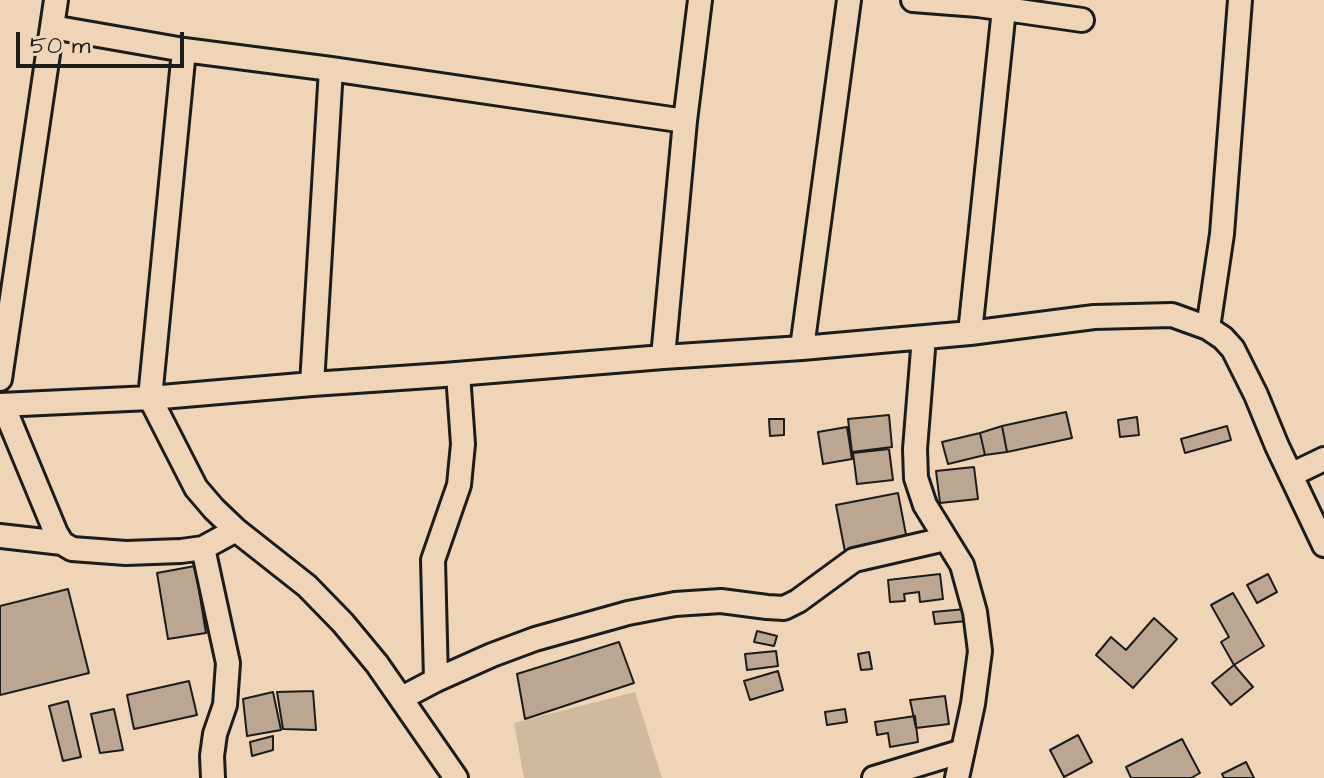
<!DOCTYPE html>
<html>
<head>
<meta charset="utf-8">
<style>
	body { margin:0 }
	#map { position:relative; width:1324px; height:778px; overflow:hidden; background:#f0d4b7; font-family:"Architects Daughter",sans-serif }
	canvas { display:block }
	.scale { position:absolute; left:16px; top:32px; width:168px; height:36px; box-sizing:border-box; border:4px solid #1c1c1c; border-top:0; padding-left:10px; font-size:24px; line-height:28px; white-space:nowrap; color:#1c1c1c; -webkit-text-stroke:6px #f0d4b7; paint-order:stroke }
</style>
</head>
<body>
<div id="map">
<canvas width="1324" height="778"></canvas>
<div class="scale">50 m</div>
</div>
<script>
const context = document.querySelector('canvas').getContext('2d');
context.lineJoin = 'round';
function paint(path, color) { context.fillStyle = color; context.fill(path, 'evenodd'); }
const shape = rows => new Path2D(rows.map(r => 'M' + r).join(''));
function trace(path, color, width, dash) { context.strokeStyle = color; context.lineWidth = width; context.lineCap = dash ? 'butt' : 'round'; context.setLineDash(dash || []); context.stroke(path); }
paint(shape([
	[635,692,662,778,524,778,514,723]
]), '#d1b9a0');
const building = shape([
	[1066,412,1072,438,1007,452,1002,426,1066,412],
	[889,415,892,447,852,452,848,419,889,415],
	[1137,417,1139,435,1120,437,1118,420,1137,417],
	[769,419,784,419,784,435,770,436,769,419],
	[1002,426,1007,452,985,455,980,433,1002,426],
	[1227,426,1231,440,1185,453,1181,439,1227,426],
	[847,427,852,459,823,464,818,432,847,427],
	[980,433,985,455,948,464,942,442,980,433],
	[889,449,893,480,857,484,853,453,889,449],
	[974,467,978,499,940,503,936,471,974,467],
	[898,493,908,545,846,557,836,505,898,493],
	[195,566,206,633,168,639,157,573,195,566],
	[940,574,943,599,920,602,919,592,904,594,905,601,890,602,888,580,940,574],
	[1268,574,1277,592,1257,603,1247,585,1268,574],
	[68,589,89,673,0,695,0,606,68,589],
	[1233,593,1264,646,1234,665,1221,642,1229,637,1211,605,1233,593],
	[966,609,967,621,935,624,933,612,966,609],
	[1154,618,1177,639,1133,688,1096,655,1111,637,1126,650,1154,618],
	[757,631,777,636,774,646,754,642,757,631],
	[619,642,634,683,525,719,517,674,619,642],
	[776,651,778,666,747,670,745,654,776,651],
	[869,652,872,669,861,670,858,654,869,652],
	[1234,665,1253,687,1231,705,1212,683,1234,665],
	[778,671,783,690,750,700,744,681,778,671],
	[189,681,197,715,134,729,127,695,189,681],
	[313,691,316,730,283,729,277,692,313,691],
	[273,692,281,730,247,736,243,699,273,692],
	[945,696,949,724,916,728,910,700,945,696],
	[68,701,81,757,63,761,49,706,68,701],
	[114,709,123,750,100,753,91,714,114,709],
	[845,709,847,722,827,725,825,712,845,709],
	[915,716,918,742,890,747,888,733,877,735,875,722,915,716],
	[1078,735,1092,762,1064,777,1050,750,1078,735],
	[273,736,273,750,252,756,250,742,273,736],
	[1182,739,1200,773,1191,778,1131,778,1126,767,1182,739],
	[1246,762,1254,778,1224,778,1222,774,1246,762]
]);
paint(building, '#bca691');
trace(building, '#1c1c1c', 2);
const street = shape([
	[913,0,978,5,1082,20],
	[52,27,184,50,331,69,685,121],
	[184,50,150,398,196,488,214,509,236,530,307,586,343,623,377,664,456,778],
	[1208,328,1222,234,1240,0],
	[970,333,1004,9],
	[924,337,915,449,916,478,925,505,962,565,975,612,980,651,973,704,957,778],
	[802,348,849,0],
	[663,357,685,121,700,0],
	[0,379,56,0],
	[312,384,331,69],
	[0,405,150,398,312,384,444,375,663,357,802,348,970,333,1094,317,1172,315,1208,328,1223,338,1233,349,1256,395,1277,446,1324,545],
	[3,405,56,533,62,543,72,549,126,553,181,551,203,548,236,530],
	[1291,475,1324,459],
	[0,536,62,543],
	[203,548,228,663,225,705,215,734,212,756,213,778],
	[436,680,433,560,459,485,463,444,458,374],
	[402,698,436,680,492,655,535,639,628,613,675,604,721,601,767,607,784,608,798,601,854,560,945,539],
	[874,778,963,751]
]);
trace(street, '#1c1c1c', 28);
trace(street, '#f0d4b7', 22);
</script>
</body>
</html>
